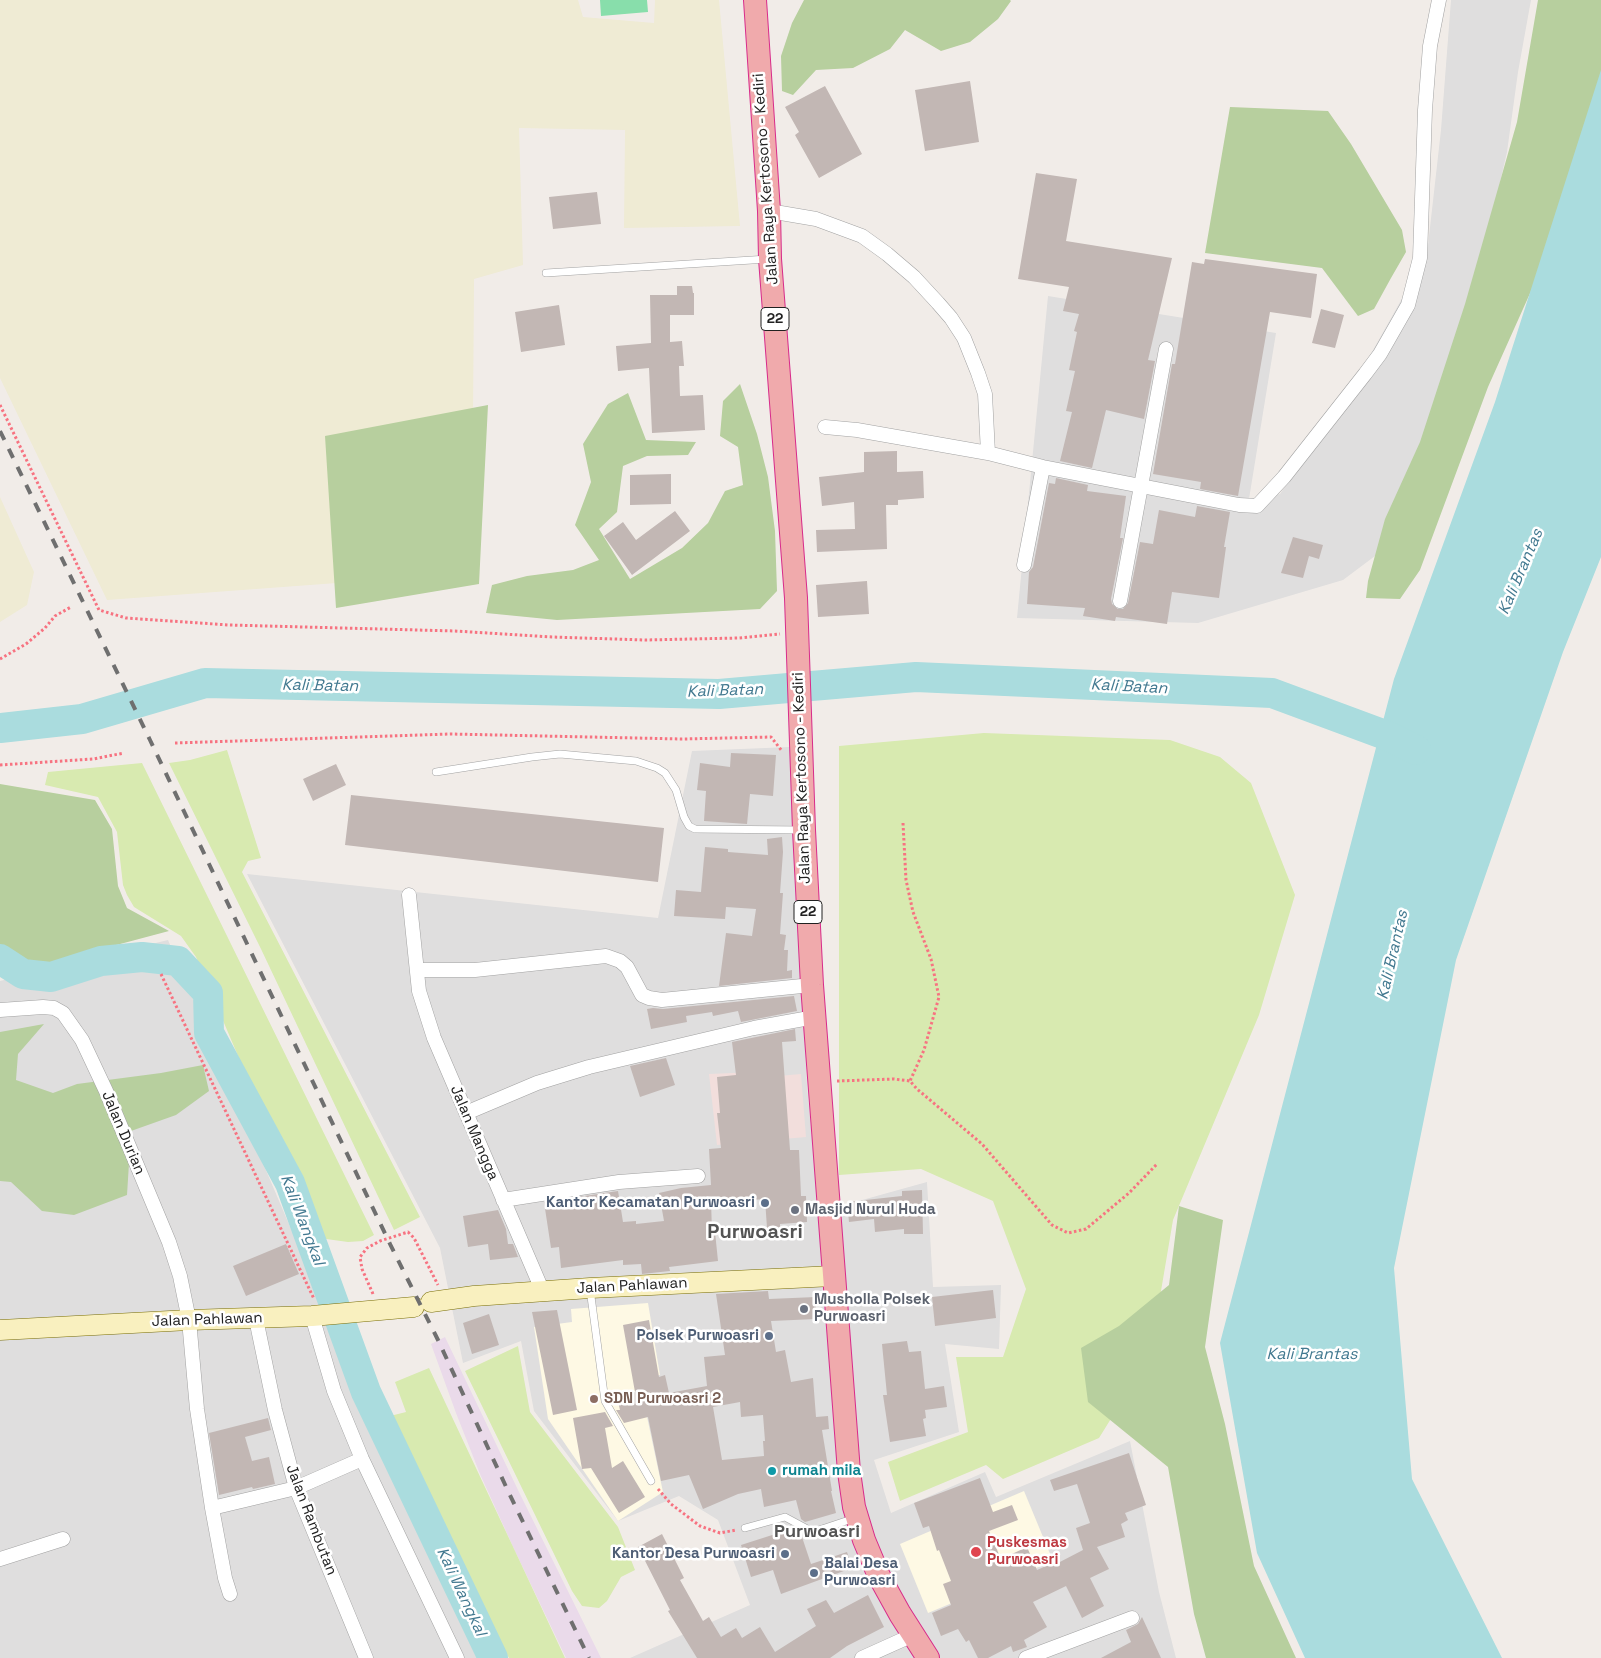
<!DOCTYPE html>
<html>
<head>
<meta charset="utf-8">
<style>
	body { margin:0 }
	canvas { display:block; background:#f1ece8 }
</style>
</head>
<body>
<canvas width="1601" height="1658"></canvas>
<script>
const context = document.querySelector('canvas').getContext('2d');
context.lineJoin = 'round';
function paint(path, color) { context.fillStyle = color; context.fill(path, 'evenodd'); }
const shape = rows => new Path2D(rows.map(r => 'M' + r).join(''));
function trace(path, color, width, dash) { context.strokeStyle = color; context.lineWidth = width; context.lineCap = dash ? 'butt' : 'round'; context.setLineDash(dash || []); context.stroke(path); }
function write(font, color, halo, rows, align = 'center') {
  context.font = font + ' "Space Grotesk",sans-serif'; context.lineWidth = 5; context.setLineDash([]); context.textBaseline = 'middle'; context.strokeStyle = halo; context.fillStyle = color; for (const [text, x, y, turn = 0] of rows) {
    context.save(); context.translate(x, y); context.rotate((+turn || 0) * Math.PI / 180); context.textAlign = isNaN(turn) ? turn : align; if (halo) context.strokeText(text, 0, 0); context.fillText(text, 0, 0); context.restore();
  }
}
paint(shape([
	[1451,0,1531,0,1518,72,1507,152,1481,265,1395,541,1343,580,1198,623,1017,618,1048,296,1276,333,1249,499,1280,494,1354,384,1427,254,1441,130],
	[790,747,807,1086,819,1212,927,1182,933,1287,1001,1285,999,1349,945,1344,959,1432,874,1460,891,1513,985,1472,996,1497,1130,1441,1159,1592,1176,1658,630,1658,750,1605,718,1520,679,1496,618,1521,534,1411,521,1341,463,1363,440,1248,247,874,658,918,692,751],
	[168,940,308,1269,501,1658,0,1658,0,981]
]), '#dfdede');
paint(shape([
	[445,1337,518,1490,601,1658,566,1658,515,1551,480,1474,456,1413,431,1344]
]), '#eadaea');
paint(shape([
	[648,1303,660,1375,639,1379,663,1492,618,1521,548,1419,534,1327,572,1322,571,1309],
	[1024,1491,1053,1561,928,1613,900,1544]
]), '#fef9e4');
paint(shape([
	[756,1072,756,1078,801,1074,806,1137,717,1145,709,1074]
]), '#f2dedc');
paint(shape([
	[0,0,578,0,583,17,654,23,655,0,719,0,740,226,624,228,625,130,519,128,523,265,474,279,473,421,337,583,107,600,0,378],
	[0,497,34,572,27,605,0,622]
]), '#efebd4');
paint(shape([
	[984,733,1170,740,1220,757,1251,783,1295,895,1259,1015,1173,1220,1150,1356,1099,1438,1003,1479,986,1465,900,1501,888,1462,968,1432,956,1357,1003,1357,1026,1289,993,1201,921,1169,839,1175,839,746],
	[227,750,261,858,248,861,242,872,420,1217,394,1230,261,949,169,763,190,760],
	[142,763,374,1235,363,1241,348,1242,319,1238,261,1110,196,957,181,936,134,907,127,895,123,885,117,832,98,797,45,785,48,772],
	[518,1346,530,1412,618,1527,635,1570,621,1577,607,1601,599,1608,582,1606,572,1591,465,1371],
	[429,1368,515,1551,565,1658,509,1658,386,1417,406,1412,395,1382]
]), '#d8eab0');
paint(shape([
	[804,0,1010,0,1011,1,998,19,970,42,941,51,905,30,890,49,853,68,816,70,793,95,782,91,781,56,792,23],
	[1538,0,1601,0,1601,135,1488,387,1420,570,1400,599,1366,598,1368,581,1385,519,1420,442,1465,304,1517,122],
	[1230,107,1328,111,1351,144,1402,230,1406,252,1391,278,1374,309,1358,316,1322,268,1205,253],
	[740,384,757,434,768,477,775,531,777,591,760,609,557,620,486,613,492,585,527,576,573,570,599,560,575,525,591,482,583,444,608,404,628,393,646,440,696,442,688,455,647,456,623,466,617,512,599,529,630,579,682,548,708,523,725,491,743,485,738,447,720,436,723,401],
	[488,405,479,584,336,608,325,436],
	[0,784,95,800,112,829,118,886,127,908,169,931,0,976],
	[44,1024,18,1054,16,1080,53,1093,77,1084,161,1073,203,1065,209,1091,176,1115,131,1131,127,1195,74,1215,42,1211,11,1182,0,1181,0,1032],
	[1179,1206,1223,1220,1205,1347,1225,1424,1254,1566,1296,1658,1206,1658,1194,1614,1168,1467,1088,1402,1081,1348,1119,1326,1169,1285]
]), '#b7cf9e');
paint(shape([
	[600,0,647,0,648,12,601,16]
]), '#88deab');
paint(shape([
	[1601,70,1601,557,1563,652,1456,960,1394,1268,1412,1479,1502,1658,1305,1658,1257,1553,1220,1343,1394,679,1495,402]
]), '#aadcde');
trace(shape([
	[0,728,82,719,205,683,719,694,916,677,1272,693,1388,736,1416,750],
	[0,959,23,974,51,977,101,961,142,957,178,961,208,993,209,1033,290,1183,366,1392,493,1658]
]), '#aadcde', 30);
paint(shape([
	[970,81,979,142,925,151,915,90],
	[825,86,862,154,819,178,795,135,799,132,785,107],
	[1036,173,1077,179,1066,241,1172,258,1148,360,1155,361,1144,419,1106,410,1092,468,1060,461,1072,412,1066,411,1075,371,1069,370,1077,332,1074,331,1079,314,1063,311,1069,287,1018,279],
	[597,192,601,224,553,229,549,197],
	[1205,259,1317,274,1311,318,1270,312,1238,496,1200,489,1201,482,1153,474,1172,364,1175,364,1192,262,1204,264],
	[677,286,692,286,693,293,694,293,694,315,670,315,670,342,682,341,684,366,679,366,680,396,703,395,705,430,652,433,649,368,618,371,616,346,651,343,650,295,677,295],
	[559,305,565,345,521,352,515,312],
	[1321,309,1344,315,1335,348,1312,343],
	[897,451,897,472,923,471,924,498,898,500,898,505,886,505,887,549,817,552,816,530,855,529,854,502,822,506,819,477,864,472,864,452],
	[671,474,671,504,630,505,630,475],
	[1056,478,1088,485,1087,491,1126,496,1120,538,1123,538,1111,599,1112,604,1118,609,1123,609,1128,603,1140,542,1153,544,1159,510,1195,517,1197,506,1230,512,1224,547,1226,547,1219,598,1172,592,1167,624,1116,617,1115,621,1083,616,1085,608,1027,604,1029,572,1033,567,1049,483,1055,484],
	[675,511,690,531,632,575,604,536,623,522,636,540],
	[1293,537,1323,545,1319,559,1309,556,1303,578,1281,573],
	[867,581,869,614,818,617,816,585],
	[731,753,776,755,773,796,750,794,747,824,704,821,706,791,697,790,700,763,730,767],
	[336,764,346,785,313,801,303,779],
	[351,795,664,828,658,882,345,845],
	[782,837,783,852,780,893,783,893,780,934,786,935,784,950,788,950,787,971,792,970,792,978,719,986,726,933,752,936,756,909,726,907,725,919,674,916,676,890,701,892,705,847,728,849,728,852,768,855,767,839],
	[794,996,797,1011,741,1022,738,1011,713,1016,712,1012,686,1016,687,1022,651,1029,647,1009,653,1008,663,1009],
	[795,1029,796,1041,782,1042,790,1150,799,1150,801,1196,806,1196,807,1222,780,1224,780,1227,767,1228,765,1199,738,1201,737,1198,711,1200,712,1233,715,1232,718,1261,669,1267,670,1271,642,1274,641,1264,623,1265,623,1260,561,1268,559,1247,551,1248,544,1202,618,1191,623,1222,636,1221,636,1224,664,1221,659,1193,681,1188,711,1185,709,1149,721,1148,717,1113,720,1113,717,1077,736,1075,732,1042],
	[666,1058,675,1085,640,1097,630,1066],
	[922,1190,923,1234,904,1234,904,1229,875,1232,874,1219,849,1222,847,1202,902,1196,902,1191],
	[498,1210,506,1229,508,1244,513,1244,518,1257,490,1260,488,1244,468,1247,463,1216],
	[286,1244,299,1274,246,1296,233,1266],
	[993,1290,996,1318,935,1326,932,1297],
	[768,1291,769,1299,816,1297,816,1319,771,1321,776,1352,785,1350,791,1382,813,1378,816,1417,828,1416,829,1429,822,1430,832,1491,831,1491,836,1513,805,1522,801,1519,796,1500,764,1507,761,1489,738,1494,703,1509,689,1475,661,1481,648,1417,624,1423,616,1410,620,1410,617,1397,635,1392,623,1325,649,1320,659,1377,665,1375,669,1393,707,1386,704,1357,725,1355,716,1294],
	[740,1402,741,1417,763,1415,765,1441,763,1441,764,1456,722,1460,713,1407],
	[557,1310,577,1410,553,1415,532,1312],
	[489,1314,499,1345,472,1354,463,1323],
	[907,1341,909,1352,921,1351,925,1389,944,1386,947,1407,925,1410,926,1418,923,1419,926,1436,890,1442,883,1395,887,1395,882,1344],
	[605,1412,613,1426,605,1428,612,1468,623,1461,645,1497,619,1513,591,1468,582,1469,573,1418],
	[268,1418,271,1430,245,1437,252,1461,269,1457,275,1484,253,1489,252,1487,219,1495,209,1433],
	[1129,1453,1146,1505,1125,1513,1128,1520,1121,1524,1125,1537,1097,1547,1109,1569,1090,1578,1104,1606,1082,1618,1066,1586,1033,1602,1047,1627,1024,1640,1027,1647,1013,1652,1011,1646,988,1658,978,1658,969,1640,966,1642,958,1629,941,1636,932,1613,951,1605,943,1584,951,1581,939,1550,937,1551,929,1526,923,1528,914,1503,980,1478,993,1512,1012,1505,1018,1520,989,1531,1001,1559,1027,1547,1037,1570,1055,1562,1056,1564,1083,1550,1076,1528,1090,1523,1077,1484,1054,1491,1050,1480],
	[794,1528,800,1531,811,1564,847,1552,852,1568,781,1594,773,1570,751,1577,741,1545],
	[662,1534,684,1578,680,1580,703,1621,709,1617,721,1637,736,1628,742,1638,760,1627,775,1652,816,1626,807,1609,826,1600,834,1613,868,1595,884,1627,847,1646,830,1658,697,1658,668,1611,670,1610,638,1547],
	[1142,1617,1161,1658,1101,1658,1131,1642,1126,1630,1138,1624]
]), '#c2b7b4');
const service = shape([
	[546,273,768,259],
	[436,772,532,757,560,754,636,761,657,768,665,773,676,790,684,817,689,826,695,829,801,830],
	[590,1289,605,1401,651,1481],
	[745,1528,785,1517,813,1532,855,1518]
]);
const minor = shape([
	[769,211,816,219,862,236,887,254,914,277,938,303,951,318,964,338,978,373,985,394,988,453],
	[825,427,857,430,988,453,1043,467,1239,505,1257,506,1284,477,1365,374,1380,354,1408,305,1420,258,1425,110,1430,46,1439,0],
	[1024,565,1043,467],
	[1120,601,1166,349],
	[409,895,419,991,434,1038,543,1292],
	[417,970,475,970,606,956,620,961,627,967,642,995,649,998,662,1000,812,985],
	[0,1010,43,1007,54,1008,63,1013,82,1040,106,1091,169,1242,180,1276,189,1320,197,1409,212,1508,296,1488,362,1459],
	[466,1113,537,1083,589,1067,754,1028,815,1017],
	[503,1200,619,1182,698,1176],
	[312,1316,334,1391,362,1459,457,1658],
	[256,1319,275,1410,296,1488,366,1658],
	[212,1508,225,1578,230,1594],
	[0,1559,63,1539],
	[862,1658,913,1635],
	[1026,1658,1132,1618]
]);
const secondary = shape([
	[431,1302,474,1296,590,1288,833,1276],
	[0,1330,189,1320,312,1316,414,1307]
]);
const trunk = shape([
	[755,0,769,211,770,259,796,598,804,830,812,985,849,1472,854,1507,864,1540,879,1576,900,1614,928,1658]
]);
trace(service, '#a2a2a2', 8);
trace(minor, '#a2a2a2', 15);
trace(secondary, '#796e07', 21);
trace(trunk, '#d82c8b', 24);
trace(shape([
	[0,405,99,610,126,618,229,625,455,631,552,637,645,640,739,638,780,634],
	[0,659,26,644,45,628,55,616,71,607],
	[175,743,451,734,682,739,771,737,782,751],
	[0,765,93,759,124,753],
	[903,823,906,880,913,912,931,959,939,997,924,1050,910,1081],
	[161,974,314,1299],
	[837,1081,894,1079,910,1081,917,1089,982,1144,1052,1225,1068,1233,1086,1229,1129,1193,1157,1164],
	[373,1294,362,1269,360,1257,367,1248,380,1241,408,1232,414,1238,438,1285],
	[658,1489,671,1504,700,1526,720,1533,736,1530]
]), '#f77381', 3, [2.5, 2.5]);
trace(service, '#fff', 7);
trace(minor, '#fff', 14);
trace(secondary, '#f9f0bf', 20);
trace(trunk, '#f0aaac', 22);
trace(shape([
	[0,431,150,740,390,1244,438,1340,508,1491,589,1658]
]), '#6f6f6f', 4, [10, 10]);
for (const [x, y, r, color] of [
	[765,1203,5,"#5c6f8a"],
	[795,1210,5,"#6b7280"],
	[804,1309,5,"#6b7280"],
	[769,1336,5,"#5c6f8a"],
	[594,1399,5,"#8d6e63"],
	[772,1471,5,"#0f9aa8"],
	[976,1552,6,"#e0444e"],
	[785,1554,5,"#5c6f8a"],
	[814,1573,5,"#5c6f8a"]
]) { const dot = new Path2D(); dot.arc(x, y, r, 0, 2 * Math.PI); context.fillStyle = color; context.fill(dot); trace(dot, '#fff', 2); }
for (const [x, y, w] of [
	[775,319,28],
	[808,912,28]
]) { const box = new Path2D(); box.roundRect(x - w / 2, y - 11.5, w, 23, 4); context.fillStyle = '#fff'; context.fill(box); trace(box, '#212121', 1); }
write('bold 14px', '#212121', null, [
	["22",775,319],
	["22",808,912]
]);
write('15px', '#212121', '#fff', [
	["Jalan Raya Kertosono - Kediri",766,179,-94],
	["Jalan Raya Kertosono - Kediri",802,778,-92],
	["Jalan Durian",123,1133,67],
	["Jalan Mangga",474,1133,67],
	["Jalan Pahlawan",632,1286,-3],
	["Jalan Pahlawan",207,1320,-2],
	["Jalan Rambutan",311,1520,69]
]);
write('bold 15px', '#4e5e75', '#fff', [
	["Kantor Kecamatan Purwoasri",755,1203],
	["Polsek Purwoasri",759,1336],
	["Kantor Desa Purwoasri",775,1554],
	["Balai Desa",824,1564,"left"],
	["Purwoasri",824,1581,"left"]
], 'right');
write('bold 15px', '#5b616d', '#fff', [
	["Masjid Nurul Huda",805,1210],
	["Musholla Polsek",814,1300],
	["Purwoasri",814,1317]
], 'left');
write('bold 15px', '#785e54', '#fff', [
	["SDN Purwoasri 2",604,1399]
], 'left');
write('bold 15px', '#0d838f', '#fff', [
	["rumah mila",782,1471]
], 'left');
write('bold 15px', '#be3a42', '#fff', [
	["Puskesmas",987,1543],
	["Purwoasri",987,1560]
], 'left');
write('italic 16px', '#427990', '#fff', [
	["Kali Brantas",1521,572,-67],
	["Kali Batan",320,686,1],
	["Kali Batan",1129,687,3],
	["Kali Batan",725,691,-2],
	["Kali Brantas",1393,955,-77],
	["Kali Wangkal",302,1220,69],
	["Kali Brantas",1312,1355],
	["Kali Wangkal",461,1592,65]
]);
write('bold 18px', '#545454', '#fff', [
	["Purwoasri",817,1532]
]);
write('bold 20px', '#545454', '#fff', [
	["Purwoasri",755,1233]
]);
</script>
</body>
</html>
